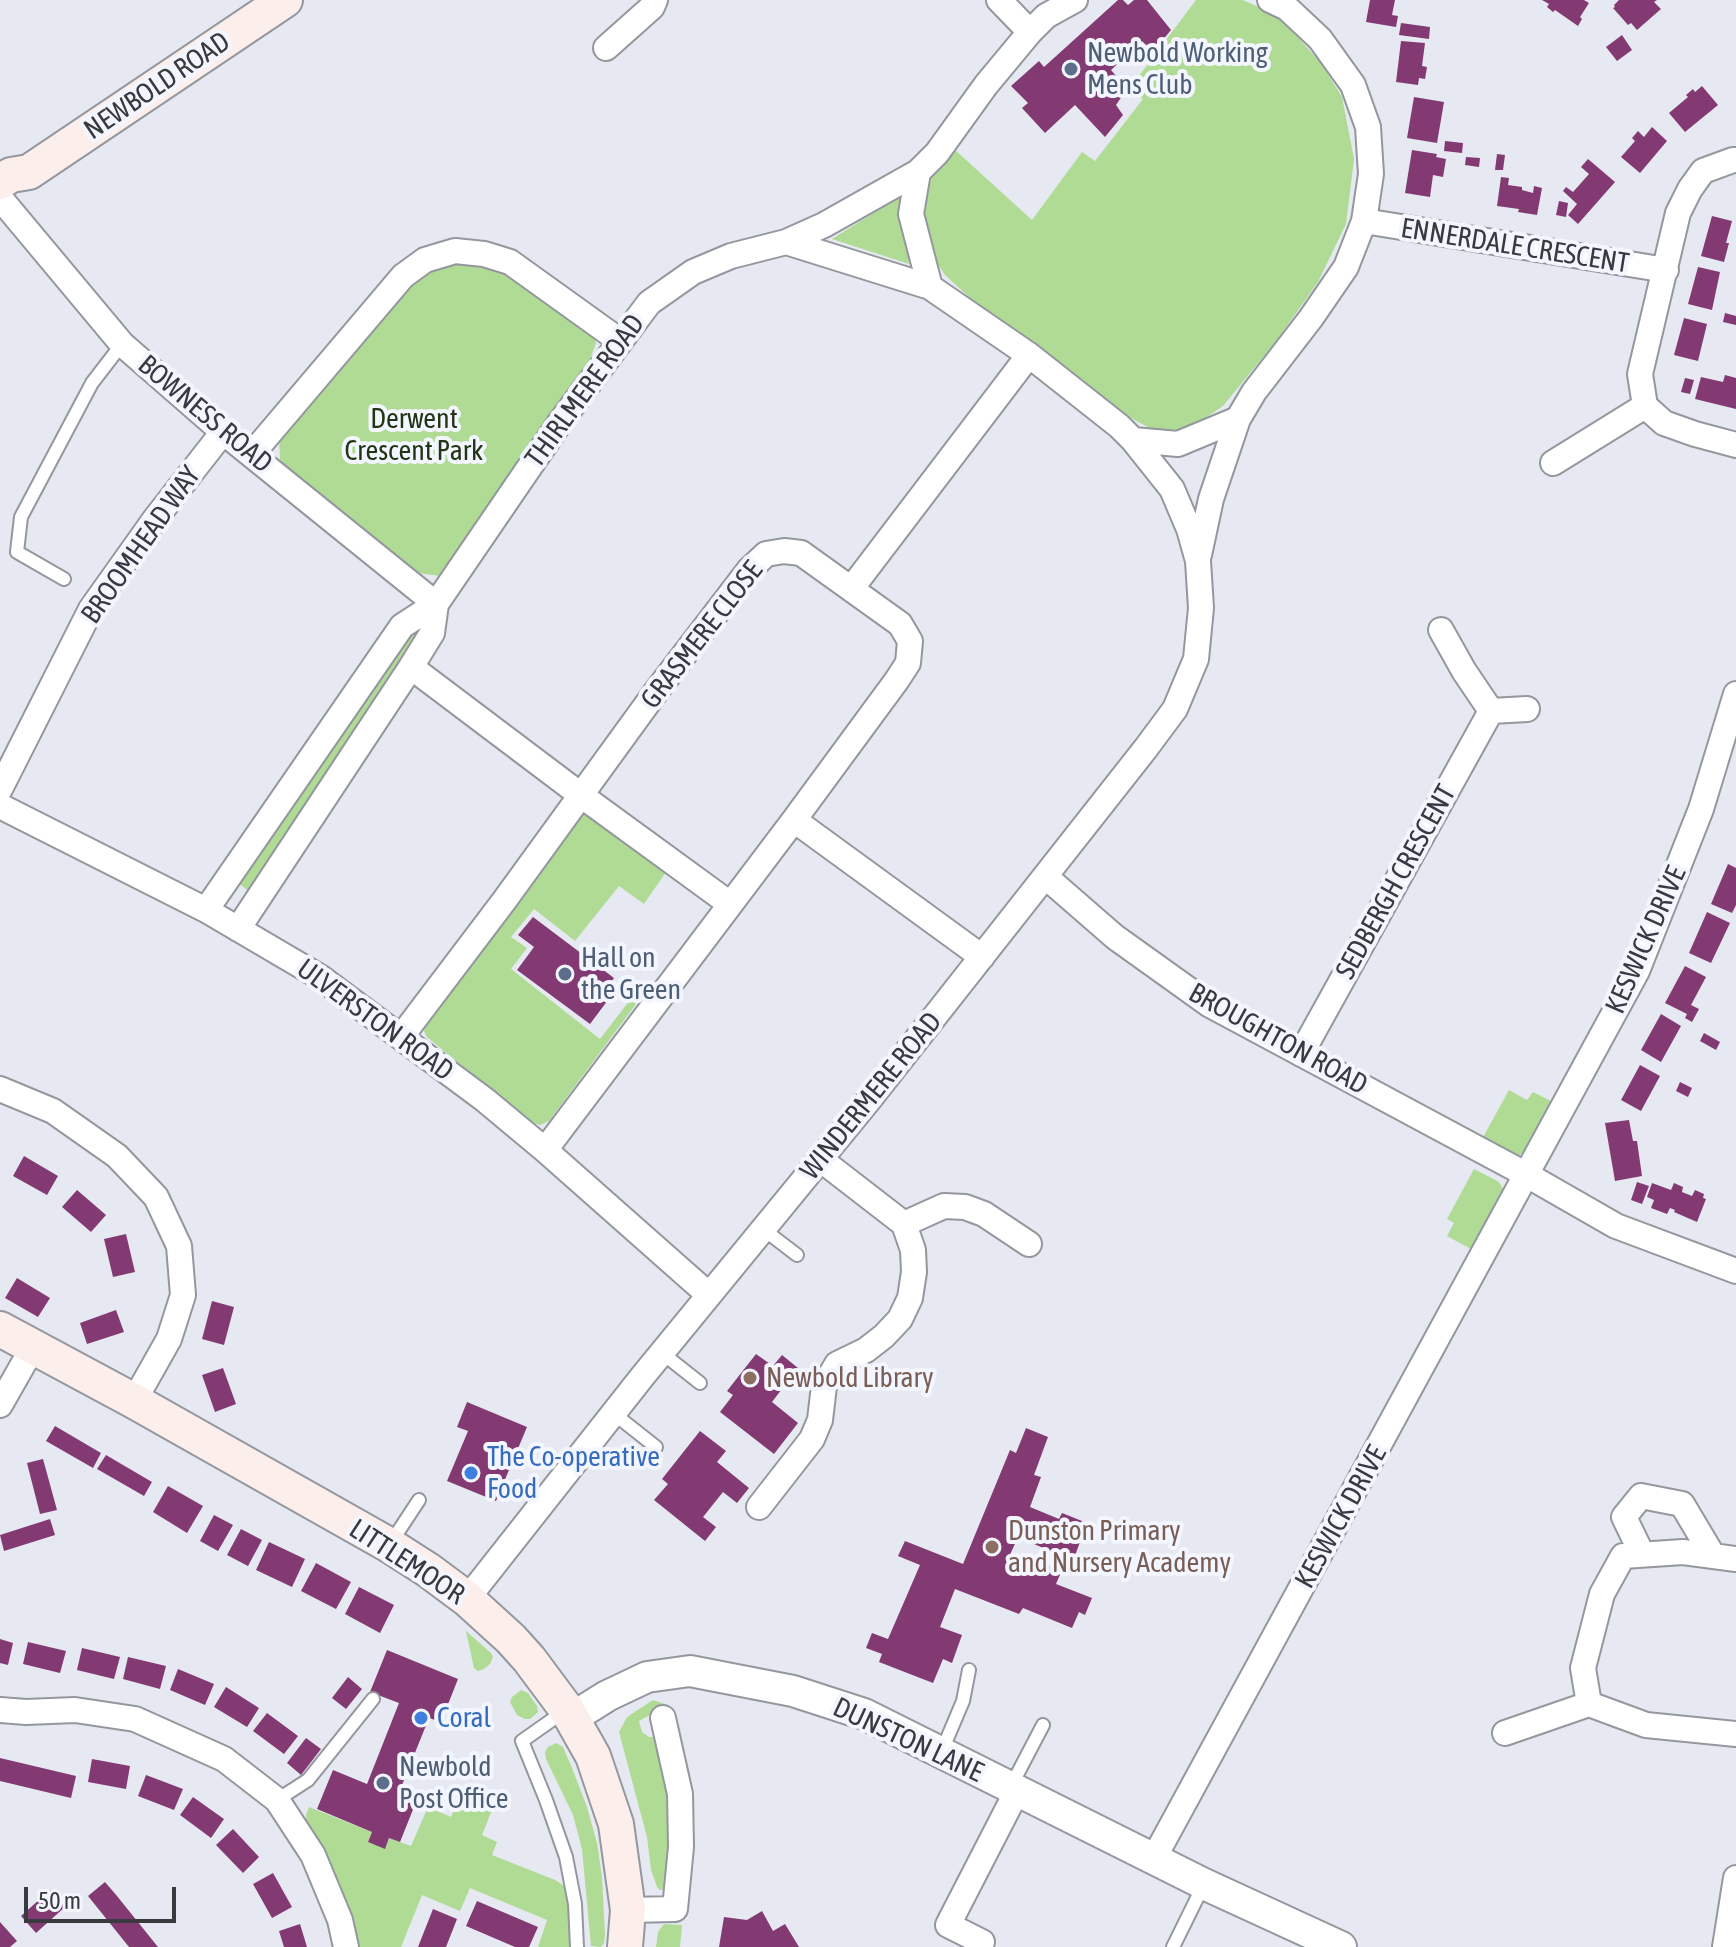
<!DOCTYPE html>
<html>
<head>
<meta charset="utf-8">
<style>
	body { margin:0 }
	#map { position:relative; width:1736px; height:1947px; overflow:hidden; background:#e6e9f1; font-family:"Asap Condensed",sans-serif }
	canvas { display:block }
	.scale { position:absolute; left:24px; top:1887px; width:152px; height:36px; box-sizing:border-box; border:4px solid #393a3e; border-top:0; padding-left:10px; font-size:24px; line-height:28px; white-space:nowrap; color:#393a3e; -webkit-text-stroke:6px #f3f6ff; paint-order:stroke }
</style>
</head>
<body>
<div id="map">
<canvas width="1736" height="1947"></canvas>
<div class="scale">50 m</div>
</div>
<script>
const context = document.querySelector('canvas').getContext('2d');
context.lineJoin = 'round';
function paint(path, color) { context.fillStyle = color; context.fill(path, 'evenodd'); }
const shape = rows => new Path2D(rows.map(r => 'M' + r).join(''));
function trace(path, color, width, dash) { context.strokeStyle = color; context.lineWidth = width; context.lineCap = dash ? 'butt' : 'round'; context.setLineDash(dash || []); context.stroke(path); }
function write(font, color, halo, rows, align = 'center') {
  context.font = font + ' "Asap Condensed",sans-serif'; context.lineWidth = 8; context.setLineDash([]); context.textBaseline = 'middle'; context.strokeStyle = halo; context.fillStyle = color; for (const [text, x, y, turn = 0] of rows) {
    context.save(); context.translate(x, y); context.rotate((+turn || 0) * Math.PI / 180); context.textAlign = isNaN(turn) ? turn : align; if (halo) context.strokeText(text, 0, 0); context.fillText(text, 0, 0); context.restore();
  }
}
paint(shape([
	[1196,0,1243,0,1276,15,1294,33,1321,63,1342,97,1354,159,1346,224,1318,282,1277,340,1223,406,1187,430,1155,431,1122,413,970,298,945,275,926,246,924,206,932,176,954,149,1032,220,1082,152,1095,161,1143,99,1130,88],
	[899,197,909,264,832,239],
	[429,263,473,263,503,269,592,330,596,343,586,370,441,576,410,572,280,461,279,433],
	[407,628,421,637,251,893,237,882],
	[584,814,589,816,666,872,644,904,619,886,575,941,534,909,511,937,527,948,511,969,600,1039,630,1000,636,1004,549,1121,540,1125,531,1122,427,1037,424,1031,425,1024,577,816],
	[1509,1090,1527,1100,1533,1092,1553,1102,1527,1149,1518,1156,1512,1156,1482,1139],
	[1474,1169,1499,1182,1503,1189,1471,1249,1447,1236,1454,1223,1447,1219],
	[466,1631,491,1653,493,1657,490,1664,484,1669,478,1671,474,1668],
	[521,1690,528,1693,537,1706,538,1712,530,1719,525,1719,517,1715,510,1702,512,1697],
	[653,1700,668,1705,639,1721,642,1732,649,1737,657,1737,672,1807,667,1882,665,1889,660,1890,657,1887,651,1870,647,1837,619,1732,627,1717],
	[556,1743,563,1747,572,1768,587,1807,597,1843,602,1877,605,1935,604,1943,601,1947,591,1946,582,1849,573,1815,546,1759,545,1752,548,1747],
	[460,1797,492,1810,482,1835,497,1842,492,1855,555,1880,563,1885,567,1891,570,1947,538,1947,547,1920,470,1888,460,1911,422,1895,401,1947,358,1947,352,1916,340,1887,324,1854,307,1826,306,1815,309,1807,372,1832,368,1842,385,1848,389,1838,411,1846,428,1807,451,1817],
	[664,1924,682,1925,680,1947,656,1947,658,1932]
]), '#b0db94');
paint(shape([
	[1118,0,1123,0,1128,5,1134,0,1147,0,1171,30,1153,52,1142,41,1111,70,1127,89,1116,105,1123,115,1105,137,1075,105,1045,133,1022,108,1028,103,1011,86,1039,61,1044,67],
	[1370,0,1395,0,1392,15,1398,16,1396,27,1366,22],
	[1542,0,1584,0,1589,3,1580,17,1582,19,1578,26,1555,10,1553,12,1547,7,1549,4],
	[1619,0,1657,0,1654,2,1661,9,1637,30,1631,23,1628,25,1613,8,1615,7,1614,5],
	[1401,23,1430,27,1429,39,1399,35],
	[1622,35,1632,50,1617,61,1606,47],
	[1401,41,1425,43,1422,66,1427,67,1425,79,1419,78,1418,85,1396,82],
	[1702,86,1718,105,1685,132,1669,113,1688,97,1686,95,1693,89,1695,92],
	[1414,97,1444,102,1437,143,1407,138],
	[1652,127,1667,141,1640,173,1621,157,1635,141,1632,138,1638,131,1644,137],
	[1445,141,1463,143,1462,153,1444,151],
	[1412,150,1437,154,1436,157,1446,159,1443,177,1433,175,1430,197,1405,193],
	[1497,154,1505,155,1503,170,1495,170],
	[1466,157,1480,158,1479,167,1465,165],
	[1588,159,1615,182,1578,224,1568,215,1577,204,1563,191,1566,187,1573,192,1589,174,1581,167],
	[1501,177,1509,178,1508,185,1522,187,1522,190,1533,193,1534,186,1542,188,1537,215,1518,212,1519,209,1497,206],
	[1559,201,1568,203,1566,217,1556,215],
	[1712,216,1732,221,1726,243,1729,243,1724,262,1701,256],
	[1698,267,1720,272,1712,310,1688,304],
	[1725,313,1736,316,1736,325,1723,322],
	[1684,318,1707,324,1698,361,1674,355],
	[1725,375,1736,378,1736,409,1695,399,1701,377,1723,382],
	[1685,378,1694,380,1690,394,1681,392],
	[1728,864,1736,868,1736,905,1732,913,1711,904],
	[1707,912,1730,923,1711,963,1689,953],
	[533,917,614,978,601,996,608,1000,590,1024,517,970,534,947,518,935],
	[1685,966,1706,977,1691,1005,1699,1009,1692,1022,1685,1018,1687,1014,1665,1003],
	[1661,1014,1681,1026,1661,1062,1641,1050],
	[1704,1033,1720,1042,1716,1050,1700,1041],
	[1640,1065,1660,1076,1641,1111,1621,1100],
	[1680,1082,1692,1088,1688,1097,1676,1091],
	[1629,1120,1633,1141,1637,1141,1642,1176,1615,1181,1605,1123],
	[24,1156,58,1176,47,1195,13,1176],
	[1637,1182,1649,1186,1642,1204,1631,1200],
	[1652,1183,1671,1190,1674,1183,1683,1187,1682,1192,1692,1196,1695,1190,1704,1194,1703,1198,1706,1199,1697,1222,1674,1212,1675,1210,1670,1208,1667,1214,1651,1208,1654,1200,1647,1197],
	[77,1190,106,1215,91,1232,62,1207],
	[126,1234,135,1272,113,1277,104,1239],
	[17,1278,50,1298,38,1317,5,1298],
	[212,1301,234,1307,224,1345,202,1339],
	[116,1310,124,1332,87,1344,80,1323],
	[756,1354,773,1366,782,1355,798,1368,772,1402,798,1423,774,1454,720,1412,733,1395,727,1391],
	[223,1368,236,1404,215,1412,202,1375],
	[467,1402,527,1427,496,1501,447,1481,468,1431,457,1427],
	[55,1426,101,1453,93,1468,46,1441],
	[1026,1428,1048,1437,1034,1475,1041,1477,1030,1507,1059,1519,1062,1513,1087,1523,1073,1561,1018,1537,1009,1557,1035,1567,1038,1561,1062,1570,1056,1584,1092,1598,1085,1615,1079,1612,1072,1628,1023,1608,1019,1614,955,1589,940,1627,962,1635,952,1663,943,1659,933,1683,879,1662,882,1654,866,1648,872,1633,888,1639,920,1565,898,1556,905,1541,963,1564,1010,1450,1016,1453],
	[700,1431,726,1451,717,1462,749,1488,737,1503,723,1492,703,1517,716,1527,705,1541,654,1500,668,1484,662,1479],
	[106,1455,152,1482,144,1496,97,1469],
	[43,1459,57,1510,40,1514,27,1463],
	[168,1486,203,1506,187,1533,153,1512],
	[214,1515,233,1525,218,1551,200,1541],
	[50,1519,55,1535,4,1551,0,1535],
	[241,1529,262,1540,248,1566,227,1555],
	[269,1542,305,1559,292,1587,256,1570],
	[316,1563,351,1582,336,1609,301,1591],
	[359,1587,394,1605,380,1633,345,1614],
	[0,1639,13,1643,8,1665,0,1663],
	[28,1642,66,1651,60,1673,23,1664],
	[82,1648,120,1657,114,1679,77,1670],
	[387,1650,458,1679,441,1722,429,1718,398,1795,416,1802,400,1842,389,1838,385,1849,368,1842,372,1832,317,1809,333,1770,367,1784,399,1703,370,1692],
	[128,1657,166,1666,160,1689,123,1679],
	[178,1669,214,1684,205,1705,170,1690],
	[348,1677,362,1689,346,1709,332,1698],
	[226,1687,259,1708,247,1727,214,1707],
	[267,1713,298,1736,284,1754,253,1731],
	[306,1738,321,1749,301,1775,287,1763],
	[0,1758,76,1776,71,1798,0,1781],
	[92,1759,130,1766,126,1789,88,1782],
	[146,1775,183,1789,174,1810,138,1796],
	[193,1797,224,1819,211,1838,180,1815],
	[233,1829,259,1857,243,1873,216,1845],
	[273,1873,292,1907,272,1918,253,1884],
	[105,1882,117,1896,158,1947,129,1947,88,1896],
	[50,1890,65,1907,36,1933,21,1916],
	[477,1901,538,1927,529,1947,515,1947,466,1926],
	[433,1909,457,1919,446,1947,418,1947],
	[762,1911,773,1931,785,1924,799,1947,719,1947,724,1917,747,1920],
	[0,1922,17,1941,10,1947,0,1947],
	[300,1924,307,1947,284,1947,279,1931]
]), '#833a73');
const service = shape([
	[64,579,17,552,21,517,92,383,122,344],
	[763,1229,797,1255],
	[662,1353,700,1383],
	[613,1413,656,1447],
	[390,1544,419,1500],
	[566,1710,522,1741,546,1800,566,1857,575,1904,577,1947],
	[941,1753,963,1701,969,1670],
	[1010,1788,1043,1725],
	[277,1800,308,1780,373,1699],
	[1173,1947,1204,1884]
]);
const minor = shape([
	[999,0,1030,32],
	[606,48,652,7,655,0],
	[1736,160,1733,160,1703,171,1690,189,1678,213,1640,374,1645,406,1664,423,1695,434,1736,445],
	[918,172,911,214,930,287],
	[0,198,122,344,223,432,436,604,402,626,206,910],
	[1364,221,1666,270],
	[1133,440,1178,444,1238,419],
	[252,454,403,276,425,260,455,251,484,254,510,262,620,341],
	[1553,463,1645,406],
	[1199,555,1211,499,1238,419,1254,392,1311,318,1346,267,1364,221,1371,174,1368,127,1353,85,1320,39,1287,8,1270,0],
	[851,589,1029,355],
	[1441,630,1464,671,1491,711,1527,709],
	[411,667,582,796,730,904],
	[0,789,91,609,155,519,223,432],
	[0,806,206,910,320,977,485,1100,545,1150,709,1295],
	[794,820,982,957],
	[1046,877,1115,937,1210,1005,1527,1175,1616,1226,1736,1271],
	[238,929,411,667,432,633,436,604,561,421,649,303,693,272,731,256,786,242,824,225,918,172,937,153,986,85,1030,32,1046,16,1075,0],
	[401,1037,504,901,658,689,749,570,766,554,784,551,801,553,900,624,910,641,908,663,897,680,794,820,545,1150],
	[1301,1054,1491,711],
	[0,1089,53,1111,117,1156,156,1197,179,1246,183,1295,169,1339,134,1401],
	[904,1224,944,1206,965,1207,984,1214,1029,1244],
	[0,1405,33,1347],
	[759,1507,812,1439,820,1420,824,1386,837,1364,866,1350,884,1336,900,1319,910,1298,914,1272,913,1250,904,1224,820,1159],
	[1642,1554,1624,1517,1641,1496,1682,1504,1713,1556],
	[1736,1559,1683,1552,1623,1556,1602,1594,1583,1668,1589,1704,1646,1725,1736,1734],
	[467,1599,642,1377,869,1100,1146,748,1175,709,1196,659,1201,608,1198,561,1189,529,1172,489,1133,440,1119,426,1029,355,930,287,786,242],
	[0,1710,26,1712,75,1710,135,1719,224,1759,277,1800,313,1855,340,1920,346,1947],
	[1505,1733,1589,1704],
	[1154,1858,1637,971,1701,809,1736,694],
	[628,1910,675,1909,681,1847,680,1794,663,1718],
	[982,1942,948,1925,1017,1791],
	[1725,1947,1736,1878]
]);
const tertiary = shape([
	[572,1718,607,1696,647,1677,690,1671,793,1691,864,1714,1204,1884,1341,1947]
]);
const secondary = shape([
	[0,182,11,175,29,172,285,0],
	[0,1329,134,1401,389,1545,428,1570,467,1599,511,1639,529,1659,567,1710,593,1756,616,1824,628,1910,625,1947]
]);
trace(service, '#94979e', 16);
trace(minor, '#94979e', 28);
trace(tertiary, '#94979e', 34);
trace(secondary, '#94979e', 38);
trace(service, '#fff', 12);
trace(minor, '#fff', 24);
trace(tertiary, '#fff', 30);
trace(secondary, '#fcefeb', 34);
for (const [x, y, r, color] of [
	[1071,69,8,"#5c6f8a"],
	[565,974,8,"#5c6f8a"],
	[750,1378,8,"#8d6e63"],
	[471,1473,8,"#3f7fe0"],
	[992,1547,8,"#8d6e63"],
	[421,1718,8,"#3f7fe0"],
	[383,1783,8,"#5c6f8a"]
]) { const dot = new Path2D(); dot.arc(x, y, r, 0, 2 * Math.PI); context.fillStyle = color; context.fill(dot); trace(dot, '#f3f6ff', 3); }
write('28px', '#4e5e75', '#f3f6ff', [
	["Newbold Working",1087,53],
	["Mens Club",1087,85],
	["Hall on",581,958],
	["the Green",581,990],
	["Newbold",399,1767],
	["Post Office",399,1799]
], 'left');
write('28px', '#393a3e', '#f3f6ff', [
	["NEWBOLD ROAD",157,86,-34],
	["ENNERDALE CRESCENT",1515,246,9],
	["THIRLMERE ROAD",585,391,-54],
	["BOWNESS ROAD",205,414,40],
	["BROOMHEAD WAY",141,545,-55],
	["GRASMERE CLOSE",702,635,-52],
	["SEDBERGH CRESCENT",1396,882,-61],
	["KESWICK DRIVE",1646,940,-66],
	["ULVERSTON ROAD",375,1020,36],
	["BROUGHTON ROAD",1278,1039,29],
	["WINDERMERE ROAD",871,1096,-51],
	["KESWICK DRIVE",1341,1517,-61],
	["LITTLEMOOR",407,1562,33],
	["DUNSTON LANE",908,1740,25]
]);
write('28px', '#213413', '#f3f6ff', [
	["Derwent",414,419],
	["Crescent Park",414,451]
]);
write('28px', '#785e54', '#f3f6ff', [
	["Newbold Library",766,1378],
	["Dunston Primary",1008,1531],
	["and Nursery Academy",1008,1563]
], 'left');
write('28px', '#366cbe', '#f3f6ff', [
	["The Co-operative",487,1457],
	["Food",487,1489],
	["Coral",437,1718]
], 'left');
</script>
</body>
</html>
